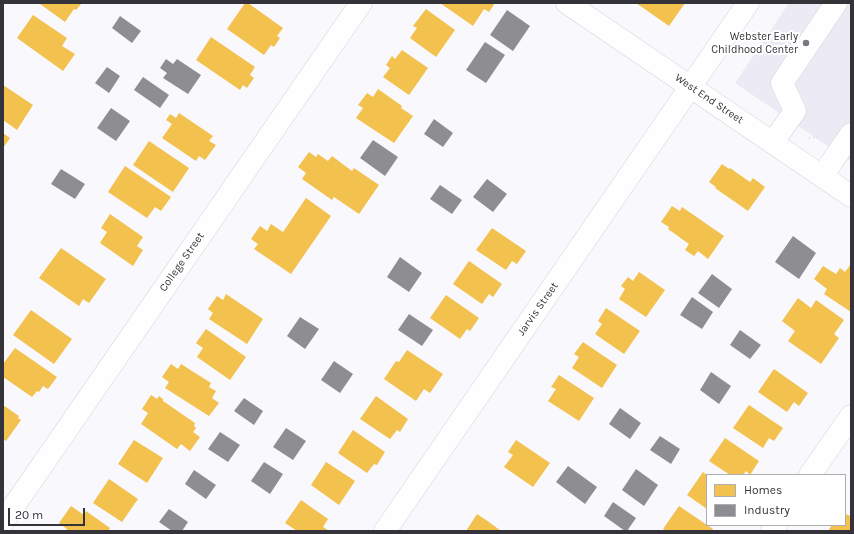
<!DOCTYPE html>
<html>
<head>
<meta charset="utf-8">
<style>
	body { margin:0 }
	#map { position:relative; width:854px; height:534px; overflow:hidden; background:#f9f8fd; font-family:Karla,sans-serif }
	canvas { display:block }
	.frame { position:absolute; inset:0; border:4px solid #343339; pointer-events:none }
	.legend { position:absolute; left:706px; top:474px; width:140px; height:52px; box-sizing:border-box; background:#fff; border:1px solid #aeadb0; margin:0; padding:5px 7px; list-style:none; font-size:12px; color:#343339 }
	.legend li { display:flex; align-items:center; gap:8px; height:20px }
	.legend b { width:20px; border:1px solid #aeadb0 }
	.scale { position:absolute; left:8px; top:508px; width:77px; height:18px; box-sizing:border-box; border:2px solid #343339; border-top:0; padding-left:5px; font-size:12px; line-height:14px; white-space:nowrap; color:#343339; -webkit-text-stroke:3px #fff; paint-order:stroke }
</style>
</head>
<body>
<div id="map">
<canvas width="854" height="534"></canvas>
<div class="frame"></div>
<ul class="legend">
<li><b style="height:11px;background:#f2c14e"></b>Homes</li>
<li><b style="height:11px;background:#8d8d92"></b>Industry</li>
</ul>
<div class="scale">20 m</div>
</div>
<script>
const context = document.querySelector('canvas').getContext('2d');
context.lineJoin = 'round';
function paint(path, color) { context.fillStyle = color; context.fill(path, 'evenodd'); }
const shape = rows => new Path2D(rows.map(r => 'M' + r).join(''));
function trace(path, color, width, dash) { context.strokeStyle = color; context.lineWidth = width; context.lineCap = dash ? 'butt' : 'round'; context.setLineDash(dash || []); context.stroke(path); }
function write(font, color, halo, rows, align = 'center') {
  context.font = font + ' Karla,sans-serif'; context.lineWidth = 4; context.setLineDash([]); context.textBaseline = 'middle'; context.strokeStyle = halo; context.fillStyle = color; for (const [text, x, y, turn = 0] of rows) {
    context.save(); context.translate(x, y); context.rotate((+turn || 0) * Math.PI / 180); context.textAlign = isNaN(turn) ? turn : align; if (halo) context.strokeText(text, 0, 0); context.fillText(text, 0, 0); context.restore();
  }
}
paint(shape([
	[789,3,851,3,851,162,735,83]
]), '#eceaf4');
paint(shape([
	[41,3,82,3,76,10,74,9,65,22,40,4],
	[245,3,248,3,283,28,277,36,280,38,274,47,271,45,264,55,227,29],
	[440,3,495,3,489,12,484,9,473,26],
	[636,3,685,3,669,26],
	[426,9,455,30,436,57,410,38,417,28,413,26],
	[33,15,67,38,62,46,75,54,63,71,17,38],
	[211,37,255,67,250,75,254,78,247,88,243,85,240,90,196,60],
	[402,50,428,68,409,95,383,77,390,68,386,65,392,56,395,59],
	[3,85,33,105,17,130,3,120],
	[378,89,402,106,401,108,413,116,394,143,356,118,363,108,358,105,367,93,373,97],
	[179,113,213,136,209,141,216,145,205,160,199,156,196,161,162,138,172,124,166,120,170,114,176,118],
	[3,133,10,138,3,148],
	[149,141,189,168,173,192,133,165],
	[309,152,316,157,318,154,328,161,332,156,352,171,354,168,379,185,359,214,334,197,332,200,302,179,306,173,298,167],
	[722,164,729,169,730,168,750,182,753,178,765,187,748,211,715,188,716,187,709,182],
	[125,166,171,197,161,211,155,207,147,218,108,192],
	[306,198,331,216,291,274,254,249,258,244,251,239,260,226,267,231,271,224,283,232],
	[672,206,680,211,682,207,724,236,708,259,698,251,694,256,685,250,689,244,668,229,669,227,661,222],
	[110,214,143,237,137,246,143,250,133,266,100,243,107,232,101,228],
	[492,228,526,251,517,264,512,261,506,270,476,250],
	[61,248,106,279,89,303,83,299,79,306,39,278],
	[469,261,502,284,493,297,489,294,482,304,453,284],
	[851,264,851,312,824,294,827,289,814,279,823,266,836,274,840,268,845,272],
	[639,272,665,290,646,317,619,299,625,289,621,286,628,277,633,281],
	[226,294,263,319,247,344,209,319,213,313,208,309,217,296,223,300],
	[446,295,479,318,470,331,467,329,460,339,430,318],
	[798,298,811,308,816,300,844,320,834,334,839,338,821,364,788,341,795,331,782,321],
	[606,308,640,331,624,354,595,334,602,324,598,321],
	[31,310,72,339,54,364,13,335],
	[206,329,246,357,230,380,197,357,203,348,196,343],
	[583,342,617,365,602,388,572,368,579,357,574,354],
	[15,348,57,377,48,389,43,386,39,392,37,391,32,397,3,377,3,364],
	[407,350,443,374,430,393,424,389,416,401,384,379,396,361,399,362],
	[171,364,178,369,181,364,211,383,209,387,216,391,212,398,219,403,209,416,165,388,169,382,162,377],
	[774,369,808,393,799,406,794,402,787,412,758,392],
	[559,375,594,398,579,421,548,401,556,389,551,387],
	[151,395,157,399,159,396,163,399,163,401,195,423,194,426,196,428,193,432,200,437,190,451,181,444,177,449,141,424,148,413,142,409],
	[376,396,408,419,400,432,397,430,390,439,360,419],
	[3,405,19,416,18,418,21,420,6,441,3,439],
	[749,405,783,428,774,441,769,438,763,448,733,428],
	[353,430,385,452,377,465,374,464,367,473,338,453],
	[725,438,759,461,750,475,746,471,743,475,730,475,709,461],
	[134,440,163,458,147,483,118,464],
	[516,440,550,463,533,487,504,467,513,455,508,452],
	[326,462,355,481,339,505,311,485],
	[703,472,707,475,707,509,687,495],
	[109,479,138,499,122,522,93,503],
	[301,500,328,519,323,527,329,531,297,531,285,523],
	[71,506,84,515,86,511,110,528,108,531,65,531,67,529,59,523],
	[679,506,713,529,712,531,667,531,663,529],
	[477,514,489,522,501,531,466,531],
	[847,514,851,517,851,531,828,531,832,525,845,525,845,518]
]), '#f2c14e');
paint(shape([
	[507,10,530,26,513,51,490,35],
	[120,16,141,31,132,43,112,28],
	[485,42,505,55,486,83,466,70],
	[166,59,173,64,177,59,201,75,188,94,163,78,167,73,160,68],
	[107,67,120,76,109,93,95,83],
	[143,77,169,95,160,108,134,90],
	[111,108,130,121,116,141,97,128],
	[434,119,453,133,443,147,424,134],
	[373,140,398,157,385,176,360,158],
	[61,169,85,184,75,199,51,184],
	[487,179,507,194,493,212,473,197],
	[440,185,462,200,452,214,430,199],
	[793,236,816,253,799,279,775,262],
	[400,257,422,273,409,292,387,277],
	[712,274,732,289,719,308,698,293],
	[692,297,713,312,702,329,680,315],
	[409,314,433,330,422,346,398,330],
	[300,317,319,329,305,349,287,336],
	[740,330,761,345,750,359,730,345],
	[334,361,353,374,340,393,321,380],
	[711,372,731,386,719,404,700,390],
	[244,398,263,411,254,425,234,411],
	[620,408,641,423,630,439,609,424],
	[286,428,306,441,293,460,273,447],
	[220,432,240,445,228,462,208,449],
	[660,436,680,449,671,464,650,450],
	[264,462,283,474,270,494,251,481],
	[568,466,597,487,585,504,556,482],
	[636,469,658,485,644,506,622,490],
	[194,470,216,485,206,499,185,484],
	[613,502,636,518,627,531,625,531,604,516],
	[169,509,188,522,182,531,172,531,159,522]
]), '#8d8d92');
const minor = shape([
	[567,3,851,196],
	[773,142,795,111,782,83,836,3],
	[822,176,851,134],
	[810,475,851,416],
	[3,522,361,3],
	[385,531,748,3],
	[772,531,776,525]
]);
trace(minor, '#d3d2d7', 23);
trace(shape([
	[809,138,820,137]
]), '#e0e0e1', 2.5, [1, 3]);
trace(minor, '#fefeff', 22);
for (const [x, y, r, color] of [
	[806,43,4,"#79787e"]
]) { const dot = new Path2D(); dot.arc(x, y, r, 0, 2 * Math.PI); context.fillStyle = color; context.fill(dot); trace(dot, '#fff', 1.5); }
write('11px', '#343339', '#fff', [
	["Webster Early",798,37],
	["Childhood Center",798,50]
], 'right');
write('11px', '#343339', '#fff', [
	["West End Street",709,99,34],
	["College Street",182,262,-55],
	["Jarvis Street",538,309,-55]
]);
</script>
</body>
</html>
